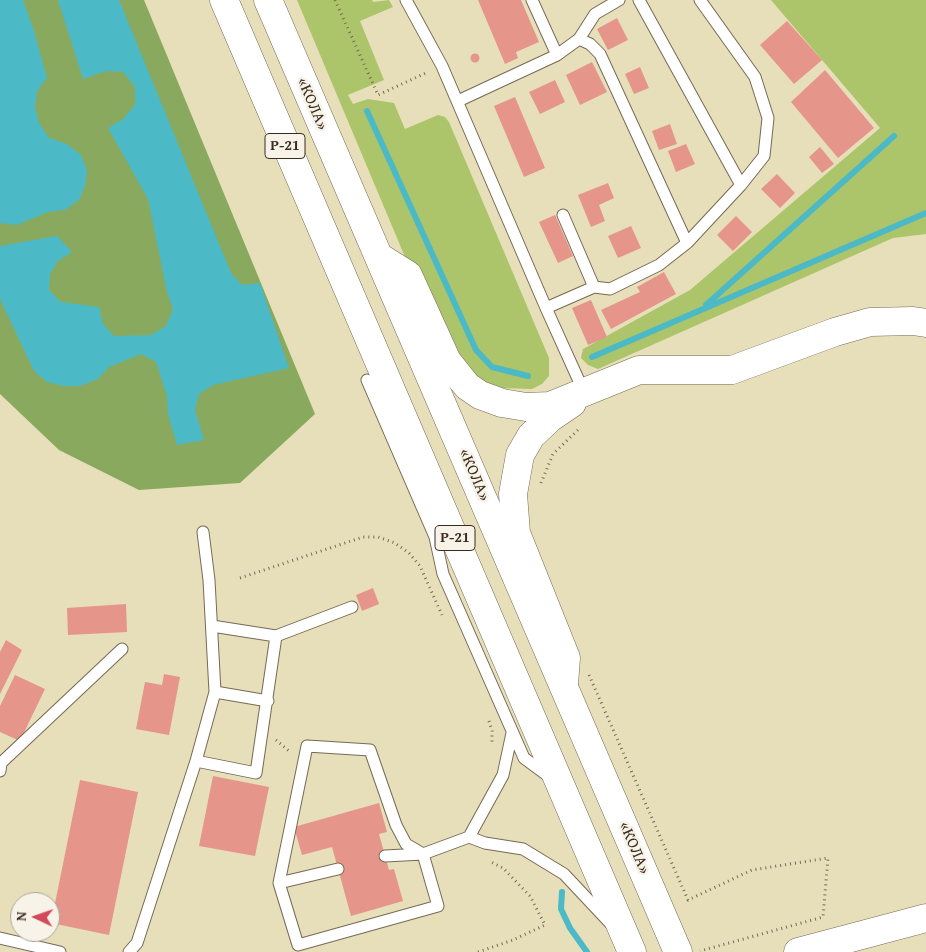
<!DOCTYPE html>
<html>
<head>
<meta charset="utf-8">
<style>
	body { margin:0 }
	#map { position:relative; width:926px; height:952px; overflow:hidden; background:#e7dfba; font-family:"Gentium Book Plus",serif }
	canvas { display:block }
	.north { position:absolute; left:10px; top:892px; width:50px; height:50px; box-sizing:border-box; background:#f7f3e8; border:1px solid #aca397; border-radius:50%; rotate:273deg; font-size:14px; font-weight:700; line-height:20px; text-align:center; color:#3b2a1e }
	.north::after { content:''; display:block; margin:auto; width:18px; height:22px; background:#d1495b; clip-path:polygon(50% 0,100% 100%,50% 72%,0 100%) }
</style>
</head>
<body>
<div id="map">
<canvas width="926" height="952"></canvas>
<div class="north">N</div>
</div>
<script>
const context = document.querySelector('canvas').getContext('2d');
context.lineJoin = 'round';
function paint(path, color) { context.fillStyle = color; context.fill(path, 'evenodd'); }
const shape = rows => new Path2D(rows.map(r => 'M' + r).join(''));
function trace(path, color, width, dash) { context.strokeStyle = color; context.lineWidth = width; context.lineCap = dash ? 'butt' : 'round'; context.setLineDash(dash || []); context.stroke(path); }
function write(font, color, halo, rows, align = 'center') {
  context.font = font + ' "Gentium Book Plus",serif'; context.lineWidth = 5; context.setLineDash([]); context.textBaseline = 'middle'; context.strokeStyle = halo; context.fillStyle = color; for (const [text, x, y, turn = 0] of rows) {
    context.save(); context.translate(x, y); context.rotate((+turn || 0) * Math.PI / 180); context.textAlign = isNaN(turn) ? turn : align; if (halo) context.strokeText(text, 0, 0); context.fillText(text, 0, 0); context.restore();
  }
}
paint(shape([
	[297,0,372,0,373,2,389,0,393,7,360,21,384,80,348,95,353,104,368,99,394,103,405,129,438,115,445,117,449,122,549,358,549,376,542,384,532,389,498,388,474,377,454,359,413,276],
	[771,0,926,0,926,234,893,238,598,369,588,365,581,358,583,349,690,290,880,128]
]), '#acc56a');
paint(shape([
	[0,0,144,0,315,414,240,483,139,490,59,450,0,394]
]), '#89aa5e');
paint(shape([
	[0,0,23,0,34,31,47,78,37,91,35,107,39,123,49,138,67,144,81,155,87,170,85,186,79,200,65,210,48,212,17,225,0,223],
	[58,0,119,0,231,273,242,285,260,283,289,368,213,385,199,394,195,410,204,440,177,445,168,414,167,396,156,362,141,354,109,367,98,379,80,386,63,386,47,382,34,371,0,299,0,246,57,236,72,252,58,261,50,274,49,290,61,302,99,307,103,324,114,336,151,335,166,326,173,309,167,292,148,199,108,128,123,119,135,105,135,87,123,72,106,71,83,79]
]), '#4cb9c7');
trace(shape([
	[367,111,476,350,492,367,528,376],
	[706,305,894,136],
	[592,357,926,213],
	[562,892,561,909,570,928,587,952]
]), '#4cb9c7', 6);
paint(shape([
	[478,0,521,0,539,42,516,52,518,58,505,64],
	[617,18,628,40,608,50,597,29],
	[787,21,822,60,794,84,760,45],
	'470.5 58a4.5 4.5 0 1 1 9 0a4.5 4.5 0 1 1-9 0Z',
	[592,62,607,92,580,105,566,75],
	[640,67,649,88,634,94,625,74],
	[825,70,874,128,838,158,791,102],
	[555,80,565,102,540,114,529,92],
	[515,97,545,168,524,177,494,106],
	[670,124,677,144,659,150,652,131],
	[686,144,695,164,676,172,668,151],
	[820,147,834,164,822,173,809,157],
	[777,174,795,193,780,208,761,189],
	[608,183,614,198,599,205,605,221,591,227,578,195],
	[555,215,573,256,558,263,539,222],
	[736,216,752,232,733,251,717,235],
	[631,226,641,248,618,258,608,236],
	[664,272,676,294,611,329,601,310,640,292,637,287],
	[591,300,607,337,588,345,572,308],
	[373,588,379,604,362,611,356,595],
	[126,604,127,632,68,635,67,608],
	[6,640,22,650,0,694,0,652],
	[164,674,180,677,169,735,136,729,145,682,162,685],
	[15,675,45,689,20,741,0,732,0,706],
	[213,776,269,787,255,856,199,846],
	[80,780,138,792,109,935,51,923],
	[379,803,387,832,379,834,389,870,394,869,403,901,351,916,332,847,302,855,294,827]
]), '#e5958a');
const lane = shape([
	[406,0,442,66,546,308,584,392],
	[532,0,557,55],
	[639,0,741,185],
	[579,39,590,44,600,54,687,243],
	[458,101,557,55,579,39,595,14,619,0],
	[563,215,594,287],
	[546,308,594,287,610,289,659,265,687,243,741,185,764,156,768,118,755,77,700,0],
	[367,380,435,537,443,574,524,758,551,778],
	[203,532,209,580,215,692,196,761,256,773,276,636,212,626],
	[276,636,352,607],
	[215,692,268,701],
	[307,746,370,750,396,825,406,844,423,854,438,906,298,945,279,883,307,746],
	[0,771,1,763,122,649],
	[469,837,503,775,512,733],
	[385,856,423,854,469,837,485,843,523,849,564,874,610,923],
	[279,883,338,869],
	[0,938,60,952],
	[129,952,137,943,196,761]
]);
const secondary = shape([
	[381,258,408,275,447,361,467,386,480,395,502,403,526,407,550,406,639,370,732,370,835,332,870,322,913,321,926,323],
	[564,684,566,658,516,533,513,494,520,455,531,436,550,418,572,403],
	[798,952,926,918]
]);
const primary = shape([
	[224,0,632,952],
	[268,0,678,952]
]);
trace(lane, '#776955', 13);
trace(secondary, '#776955', 29);
trace(primary, '#776955', 29);
trace(shape([
	[335,0,378,95,428,72],
	[541,483,553,454,580,428],
	[240,578,363,537,378,537,395,543,409,553,420,566,442,615],
	[589,675,688,900,752,870,828,858,823,917,700,951],
	[489,721,492,731,492,745],
	[276,740,290,752],
	[478,952,513,940,545,925,530,896,503,868,489,861]
]), '#776955', 3, [1, 4]);
trace(lane, '#fff', 11);
trace(secondary, '#fff', 28);
trace(primary, '#fff', 28);
for (const [x, y, w] of [
	[285,146,40],
	[455,538,40]
]) { const box = new Path2D(); box.roundRect(x - w / 2, y - 12.5, w, 25, 4); context.fillStyle = '#f7f3e8'; context.fill(box); trace(box, '#3b2a1e', 1); }
write('bold 15px', '#3b2a1e', null, [
	["Р-21",285,146],
	["Р-21",455,538]
]);
write('16px', '#3b2a1e', '#f7f3e8', [
	["«КОЛА»",312,104,67],
	["«КОЛА»",474,475,67],
	["«КОЛА»",634,848,67]
]);
</script>
</body>
</html>
